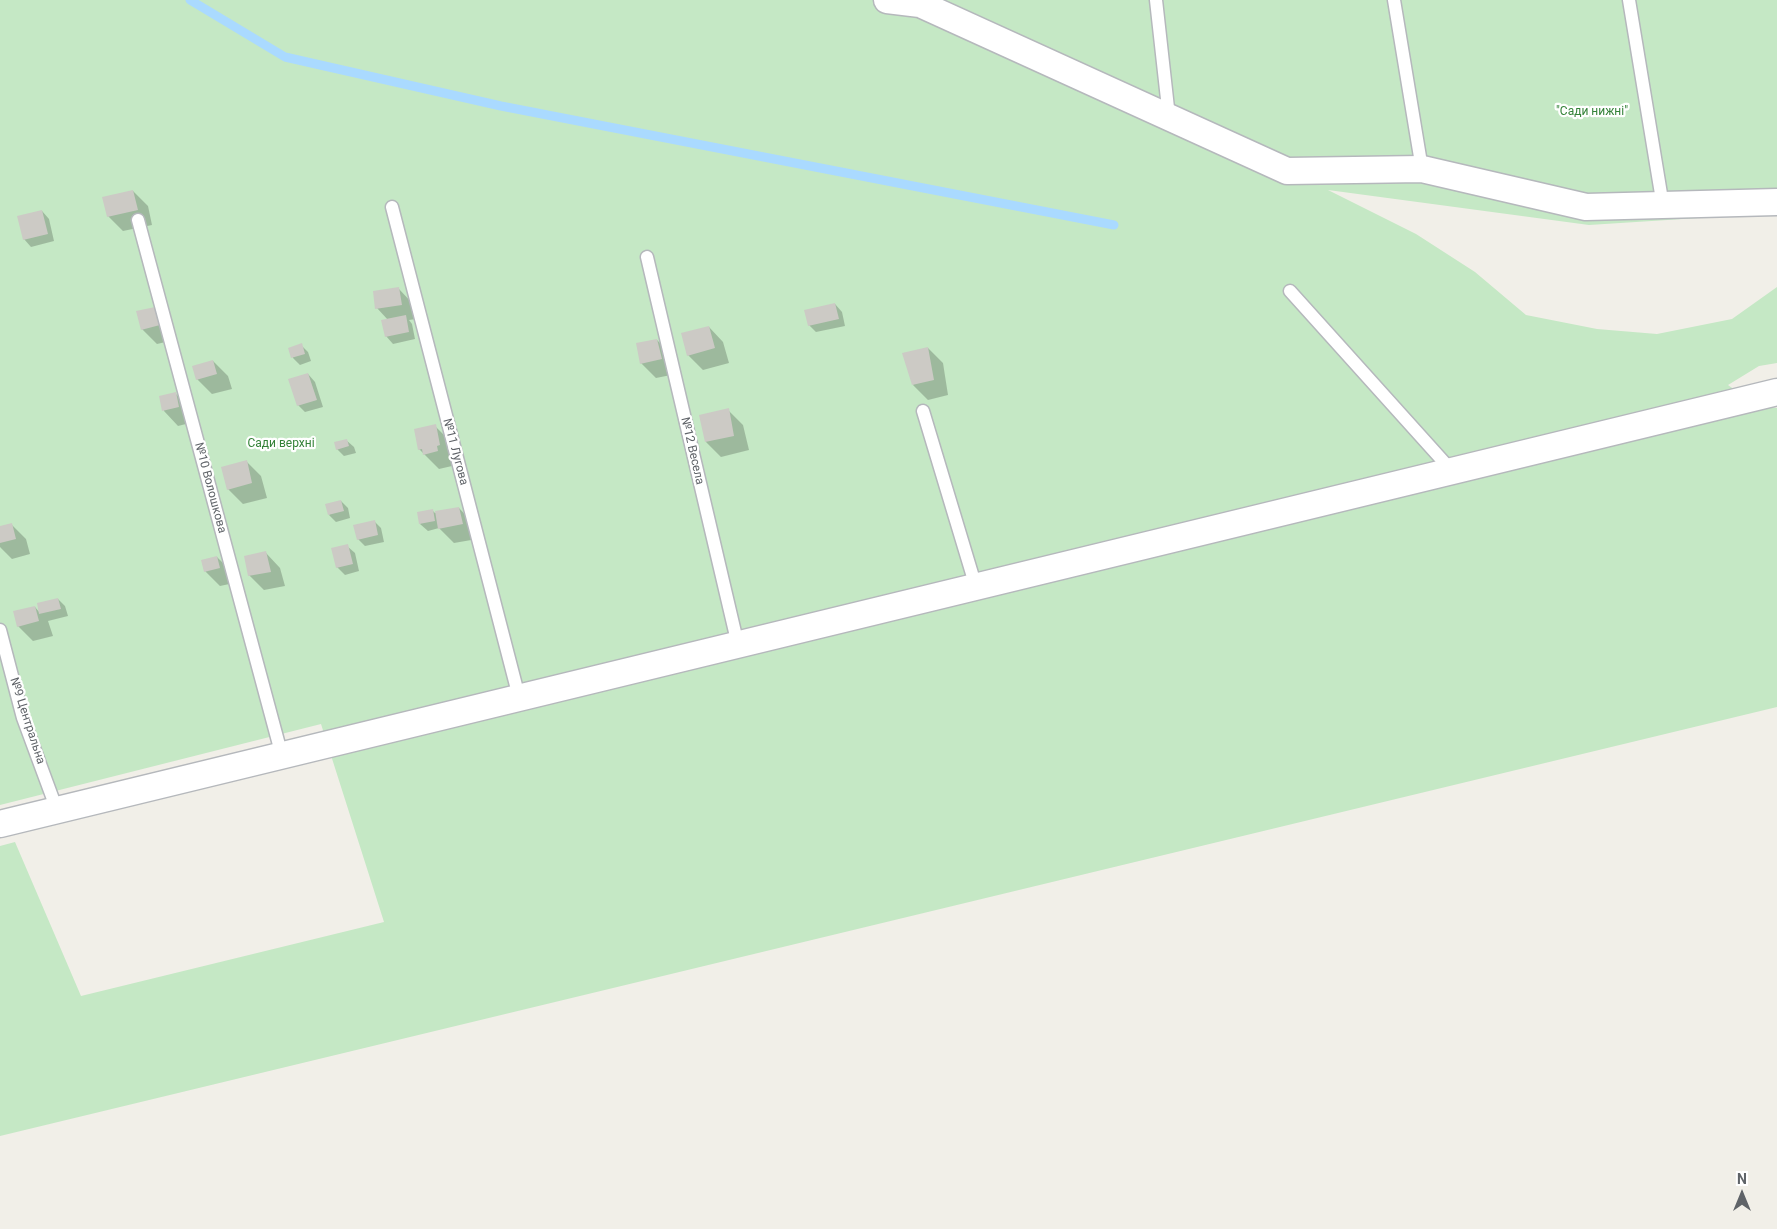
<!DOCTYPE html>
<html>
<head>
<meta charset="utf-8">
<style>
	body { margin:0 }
	#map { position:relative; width:1777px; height:1229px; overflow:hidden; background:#f1efe8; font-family:Roboto,sans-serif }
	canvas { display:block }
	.north { position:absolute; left:1717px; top:1169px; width:50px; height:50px; -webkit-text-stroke:4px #fff; paint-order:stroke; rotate:0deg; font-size:14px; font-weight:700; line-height:20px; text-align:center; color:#5f6368 }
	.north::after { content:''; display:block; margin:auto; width:18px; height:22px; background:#5f6368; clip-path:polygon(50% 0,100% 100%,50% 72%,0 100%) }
</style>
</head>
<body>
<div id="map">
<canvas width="1777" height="1229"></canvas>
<div class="north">N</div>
</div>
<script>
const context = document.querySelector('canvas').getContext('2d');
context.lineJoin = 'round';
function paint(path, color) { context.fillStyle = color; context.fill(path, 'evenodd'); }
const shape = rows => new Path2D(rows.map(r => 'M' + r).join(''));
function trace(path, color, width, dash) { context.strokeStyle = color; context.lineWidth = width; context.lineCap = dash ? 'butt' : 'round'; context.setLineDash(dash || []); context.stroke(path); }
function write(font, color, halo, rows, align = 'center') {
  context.font = font + ' Roboto,sans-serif'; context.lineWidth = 4.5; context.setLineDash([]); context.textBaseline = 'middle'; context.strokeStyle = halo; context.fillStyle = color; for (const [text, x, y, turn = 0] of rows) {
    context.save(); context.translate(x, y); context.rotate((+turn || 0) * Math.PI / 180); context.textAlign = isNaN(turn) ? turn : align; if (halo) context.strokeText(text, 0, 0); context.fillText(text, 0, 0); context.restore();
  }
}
paint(shape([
	[0,0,1777,0,1777,213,1589,225,1328,190,1416,234,1475,272,1526,315,1597,329,1657,334,1732,319,1777,287,1777,363,1759,366,1728,385,1757,406,1777,408,1777,707,0,1136,0,846,15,842,81,996,384,922,321,724,0,805]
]), '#c5e8c5');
paint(shape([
	[133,191,148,206,152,225,123,231,108,216],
	[42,211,49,219,54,241,31,247,24,239],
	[399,289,413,304,416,319,409,320,412,324,415,339,393,344,386,336,388,320,377,308],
	[835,304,842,312,845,326,816,332,809,325],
	[155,308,174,340,157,344,142,329],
	[709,327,723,342,729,363,703,370,688,355],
	[657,340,672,355,676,374,656,378,641,363],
	[301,345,308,352,311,361,300,365,293,358,290,349],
	[928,348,943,363,948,395,928,400,913,385],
	[213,361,228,376,232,389,212,394,197,379],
	[308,374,315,382,323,407,305,412,298,405],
	[175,393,190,408,194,422,178,426,164,411,161,397],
	[728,410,743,425,749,450,721,457,706,442,701,416],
	[435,426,450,441,454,460,451,461,452,466,439,469,419,449],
	[346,440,354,447,356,453,344,456,337,449],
	[247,462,261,476,267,498,243,504,228,489],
	[341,501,348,508,350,518,336,522,329,515],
	[459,508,473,523,477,539,454,543,439,528,428,531,420,524,432,510,435,513],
	[374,521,381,528,384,542,365,546,358,539],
	[11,524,26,539,30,554,12,559,0,547,0,527],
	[347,546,355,553,359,571,345,575,337,567],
	[266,553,280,568,285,586,264,590,249,575],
	[217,557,232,572,234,583,220,586,205,571],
	[58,599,65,606,68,616,48,621,53,636,33,641,18,626,35,607,40,613]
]), '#0003');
trace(shape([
	[190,0,285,57,501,106,1114,225]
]), '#aadaff', 9);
paint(shape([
	[133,190,138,210,107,217,102,197],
	[42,210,48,234,23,240,17,216],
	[399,287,402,305,375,309,373,291],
	[835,303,839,319,808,326,804,310],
	[155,307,160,325,141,330,136,311],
	[406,315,409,332,385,337,381,320],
	[709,326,715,348,687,356,681,333],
	[657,339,662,359,640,364,636,343],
	[302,343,305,354,291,358,288,348],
	[928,347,934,380,912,385,902,353],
	[213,360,217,374,196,380,192,366],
	[308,373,317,400,297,406,288,379],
	[176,392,179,407,162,411,159,396],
	[729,408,734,436,705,442,699,415],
	[436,424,440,445,437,446,438,451,423,455,422,449,418,450,414,429],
	[347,439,349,446,336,450,334,442],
	[247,460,252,483,227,490,221,467],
	[341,500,344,511,328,515,325,504],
	[459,507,463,524,438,529,435,511],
	[433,509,435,521,419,524,417,512],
	[375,520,378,535,357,540,353,525],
	[12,523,16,539,0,543,0,526],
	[348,544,353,564,336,568,331,548],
	[266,551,271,572,248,576,244,556],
	[217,556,220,568,204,572,201,560],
	[58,598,61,609,39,614,37,603],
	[35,606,39,621,17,627,13,611]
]), '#cccac5');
const lane = shape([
	[1156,0,1169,117],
	[1394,0,1422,169],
	[1629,0,1663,206],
	[392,207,519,697],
	[138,220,282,756],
	[647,257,738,645],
	[1290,291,1452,471],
	[923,411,976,587],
	[0,630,23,718,57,810]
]);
const street = shape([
	[887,0,920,4,1287,171,1422,169,1586,207,1777,202],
	[0,824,1777,392]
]);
trace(lane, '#b5b8bc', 15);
trace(street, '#b5b8bc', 29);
trace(lane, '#fff', 12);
trace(street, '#fff', 26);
write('12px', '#348238', '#fff', [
	["\"Сади нижні\"",1592,112],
	["Сади верхні",281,444]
]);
write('12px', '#5f6368', '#fff', [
	["№12 Весела",692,451,77],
	["№11 Лугова",455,452,75],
	["№10 Волошкова",210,488,75],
	["№9 Центральна",27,721,72]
]);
</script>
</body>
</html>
